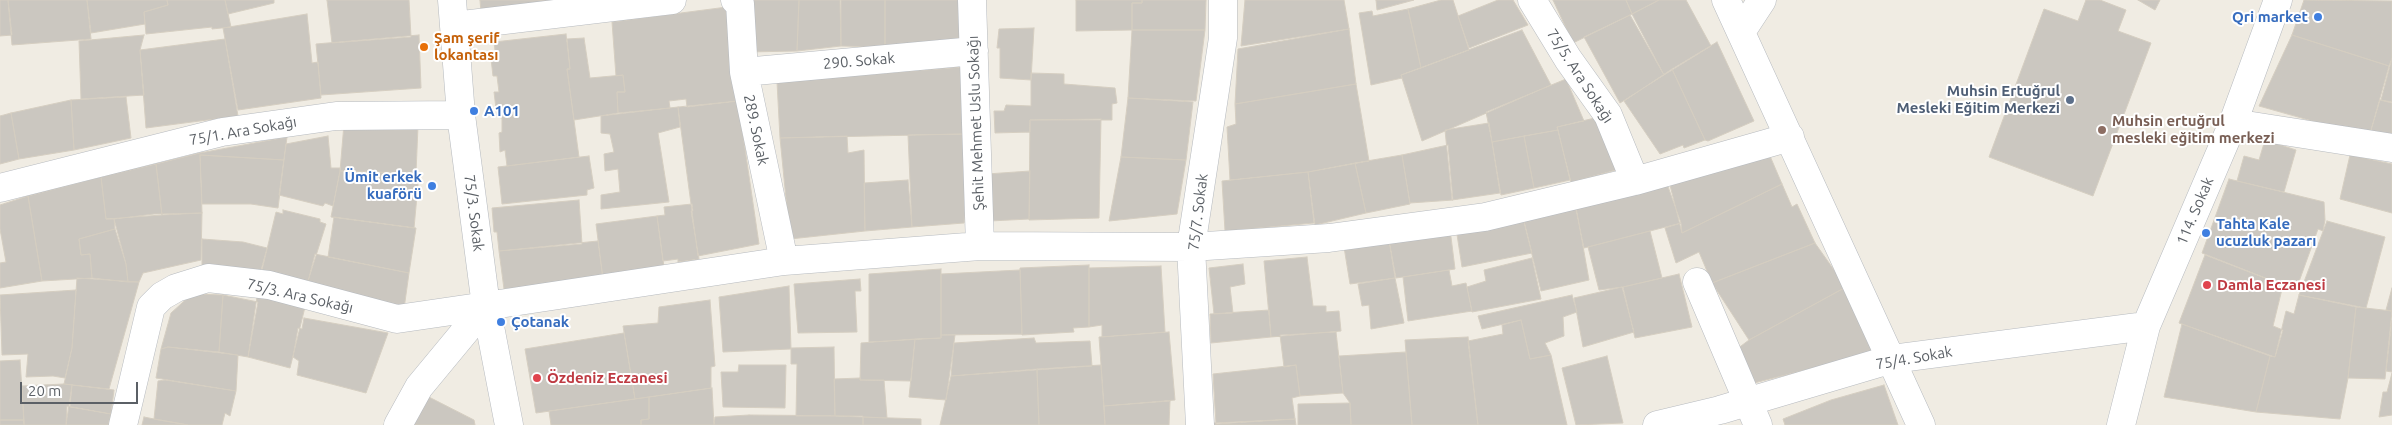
<!DOCTYPE html>
<html>
<head>
<meta charset="utf-8">
<style>
	body { margin:0 }
	#map { position:relative; width:2392px; height:425px; overflow:hidden; background:#f0ece3; font-family:Ubuntu,sans-serif }
	canvas { display:block }
	.scale { position:absolute; left:20px; top:382px; width:118px; height:22px; box-sizing:border-box; border:2px solid #5b6066; border-top:0; padding-left:6px; font-size:15px; line-height:18px; white-space:nowrap; color:#5b6066; -webkit-text-stroke:4px #fff; paint-order:stroke }
</style>
</head>
<body>
<div id="map">
<canvas width="2392" height="425"></canvas>
<div class="scale">20 m</div>
</div>
<script>
const context = document.querySelector('canvas').getContext('2d');
context.lineJoin = 'round';
function paint(path, color) { context.fillStyle = color; context.fill(path, 'evenodd'); }
const shape = rows => new Path2D(rows.map(r => 'M' + r).join(''));
function trace(path, color, width, dash) { context.strokeStyle = color; context.lineWidth = width; context.lineCap = dash ? 'butt' : 'round'; context.setLineDash(dash || []); context.stroke(path); }
function write(font, color, halo, rows, align = 'center') {
  context.font = font + ' Ubuntu,sans-serif'; context.lineWidth = 4; context.setLineDash([]); context.textBaseline = 'middle'; context.strokeStyle = halo; context.fillStyle = color; for (const [text, x, y, turn = 0] of rows) {
    context.save(); context.translate(x, y); context.rotate((+turn || 0) * Math.PI / 180); context.textAlign = isNaN(turn) ? turn : align; if (halo) context.strokeText(text, 0, 0); context.fillText(text, 0, 0); context.restore();
  }
}
const building = shape([
	[0,0,8,0,12,35,0,36,0,0],
	[8,0,87,0,91,39,12,45,8,0],
	[87,0,167,0,168,5,144,12,145,24,91,33,87,0],
	[167,0,225,0,231,27,212,29,212,27,146,34,144,12,168,5,167,0],
	[225,0,274,0,274,3,228,14,225,0],
	[327,0,409,0,411,37,332,43,327,0],
	[480,0,604,0,481,13,480,0],
	[748,0,799,0,797,51,748,52,748,0],
	[799,0,840,0,841,46,797,51,799,0],
	[841,0,885,0,885,47,841,46,841,0],
	[885,0,961,0,962,41,885,46,885,0],
	[1076,0,1142,0,1142,3,1132,3,1132,30,1076,31,1076,0],
	[1142,0,1206,0,1205,30,1132,30,1132,3,1142,3,1142,0],
	[1245,0,1344,0,1349,29,1241,46,1245,0],
	[1376,0,1414,0,1377,10,1376,0],
	[1441,0,1453,0,1469,50,1421,68,1408,9,1441,0],
	[1498,0,1513,0,1528,25,1469,48,1458,16,1498,0],
	[1553,0,1626,0,1632,14,1573,43,1553,0],
	[1626,0,1659,0,1632,14,1626,0],
	[1659,0,1686,0,1711,46,1664,75,1632,14,1659,0],
	[2086,0,2100,0,2126,10,2118,31,2151,43,2093,196,1989,157,2044,9,2078,21,2086,0],
	[2138,0,2160,0,2155,10,2138,0],
	[2304,0,2392,1,2392,58,2389,66,2292,35,2304,0],
	[727,7,738,101,687,107,686,99,669,101,670,108,618,113,617,92,625,92,623,75,616,76,612,22,727,7],
	[1408,9,1421,68,1401,75,1402,78,1371,85,1359,13,1372,11,1373,16,1408,9],
	[307,14,312,63,318,62,321,98,238,110,223,28,307,14],
	[1630,15,1664,75,1620,103,1584,37,1630,15],
	[1034,28,1031,80,1000,78,1000,48,997,48,999,29,1034,28],
	[1349,29,1356,84,1235,104,1238,49,1349,29],
	[1132,30,1205,30,1196,101,1128,98,1132,30],
	[1522,30,1551,85,1422,141,1401,75,1522,30],
	[566,34,570,69,567,69,579,157,507,166,505,150,500,152,499,133,502,132,502,118,497,117,494,92,499,92,497,76,493,76,491,59,496,59,494,42,566,34],
	[144,35,140,50,144,95,81,99,79,41,144,35],
	[419,35,421,88,321,95,316,44,419,35],
	[2292,35,2389,66,2369,137,2259,106,2292,35],
	[584,38,590,78,623,75,625,92,617,92,618,113,574,120,567,69,570,69,567,39,584,38],
	[225,39,238,116,146,128,140,50,225,39],
	[1717,42,1754,121,1708,141,1705,140,1672,69,1717,42],
	[2392,58,2392,102,2381,100,2392,58],
	[963,67,963,134,780,138,777,82,963,67],
	[1672,69,1705,140,1684,148,1683,145,1660,154,1624,101,1672,69],
	[1031,73,1064,74,1064,84,1115,88,1117,103,1112,104,1112,120,1030,120,1030,132,995,133,994,111,1004,111,1006,105,1031,106,1031,73],
	[1566,79,1584,121,1557,127,1558,130,1492,142,1486,112,1566,79],
	[1356,84,1369,161,1308,172,1230,180,1227,127,1236,124,1235,104,1356,84],
	[126,97,131,138,74,150,71,100,126,97],
	[1128,98,1193,102,1186,160,1121,157,1128,98],
	[71,100,74,150,19,159,11,113,71,100],
	[2380,100,2392,103,2392,141,2369,137,2380,100],
	[738,101,759,244,698,256,678,107,738,101],
	[678,107,680,127,658,133,669,202,601,209,601,195,620,192,618,169,605,171,604,154,614,152,610,134,601,133,601,116,678,107],
	[11,113,19,159,0,164,0,116,11,113],
	[1599,117,1616,170,1571,182,1557,127,1599,117],
	[1101,119,1099,218,1029,220,1030,120,1101,119],
	[1489,123,1500,193,1452,200,1445,130,1489,123],
	[344,124,418,126,416,173,340,171,344,124],
	[1558,130,1570,180,1534,188,1524,136,1558,130],
	[963,134,965,202,964,223,912,227,908,135,963,134],
	[328,136,331,168,340,168,340,171,333,206,325,203,323,206,279,195,286,144,328,136],
	[847,136,848,153,864,150,865,231,790,239,780,138,847,136],
	[1524,136,1534,188,1501,195,1492,142,1524,136],
	[287,137,284,160,200,155,202,213,162,215,156,164,200,153,287,137],
	[2265,140,2296,150,2284,192,2237,181,2244,156,2259,160,2265,140],
	[1448,145,1453,200,1410,203,1402,155,1448,145],
	[1767,149,1782,184,1682,233,1669,181,1767,149],
	[200,155,284,160,278,208,251,204,202,204,200,155],
	[1402,155,1410,204,1366,213,1355,163,1402,155],
	[2350,155,2392,164,2392,213,2340,199,2350,155],
	[589,156,594,188,587,190,587,195,502,204,498,167,589,156],
	[1121,157,1186,160,1177,214,1109,221,1121,157],
	[1355,163,1366,213,1315,225,1308,172,1355,163],
	[156,164,162,215,106,219,101,177,156,164],
	[340,171,419,174,414,228,331,217,340,171],
	[1030,171,1029,219,990,221,987,174,1030,171],
	[1308,172,1314,223,1225,231,1222,181,1308,172],
	[101,177,106,219,114,219,115,229,79,239,81,255,90,254,92,278,42,281,28,196,101,177],
	[2229,179,2324,202,2325,220,2323,231,2318,229,2296,290,2202,253,2229,179],
	[908,180,912,227,865,231,864,183,908,180],
	[1666,181,1681,223,1584,248,1575,205,1666,181],
	[1782,184,1792,207,1797,204,1815,243,1712,283,1699,252,1676,263,1665,228,1681,223,1682,233,1782,184],
	[28,196,42,281,0,288,0,263,6,262,0,229,0,205,28,196],
	[579,200,582,244,499,251,497,232,494,232,492,208,579,200],
	[692,204,693,211,691,211,699,259,678,262,678,259,663,261,657,216,665,215,664,207,692,204],
	[1576,207,1589,280,1541,291,1523,218,1576,207],
	[283,210,320,219,320,222,326,224,308,281,262,270,276,212,283,214,283,210],
	[202,213,201,260,143,273,139,282,128,282,126,264,114,219,154,214,202,213],
	[657,216,664,267,603,279,596,224,657,216],
	[334,217,416,228,409,273,328,257,334,217],
	[1524,221,1532,253,1462,267,1456,228,1524,221],
	[2327,221,2385,237,2366,308,2299,295,2327,221],
	[115,229,126,264,128,282,92,278,90,254,81,255,79,239,115,229],
	[1450,229,1455,269,1396,278,1389,240,1450,229],
	[1650,231,1662,278,1623,287,1599,290,1588,247,1650,231],
	[202,239,243,242,267,248,258,281,202,271,202,239],
	[1389,240,1395,278,1350,284,1344,247,1389,240],
	[598,241,603,279,504,289,499,251,598,241],
	[1815,243,1846,287,1749,340,1712,283,1815,243],
	[315,254,409,273,403,316,305,293,315,254],
	[2205,255,2283,285,2273,326,2283,330,2275,357,2179,323,2205,255],
	[1307,257,1313,306,1326,306,1326,312,1339,311,1341,331,1271,337,1264,261,1307,257],
	[1532,258,1541,299,1472,312,1467,287,1486,281,1484,270,1532,258],
	[1243,264,1245,284,1230,287,1233,313,1214,314,1209,268,1243,264],
	[1089,265,1089,327,1073,328,1074,332,1022,335,1020,268,1089,265],
	[1161,266,1165,332,1102,337,1102,325,1089,327,1089,268,1161,266],
	[941,269,941,338,869,342,869,274,941,269],
	[1020,270,1022,334,941,335,941,274,1020,270],
	[1449,270,1452,286,1466,283,1472,311,1408,321,1403,277,1449,270],
	[1679,274,1692,327,1635,338,1623,287,1679,274],
	[77,278,139,282,109,389,64,384,72,348,77,278],
	[1395,278,1404,323,1371,329,1369,305,1362,306,1358,284,1395,278],
	[860,279,861,291,855,291,857,332,798,333,794,284,860,279],
	[789,286,791,349,723,352,719,297,789,286],
	[1622,287,1634,332,1583,347,1574,298,1622,287],
	[1846,287,1876,352,1754,383,1737,349,1749,340,1846,287],
	[2392,288,2392,311,2386,310,2392,288],
	[76,290,72,348,65,378,53,376,26,377,28,354,2,355,0,295,76,290],
	[258,290,306,303,290,368,248,357,258,290],
	[192,294,223,295,219,352,168,347,161,349,171,313,192,294],
	[223,295,258,302,248,357,219,352,223,295],
	[1572,295,1577,312,1563,317,1564,336,1545,343,1551,355,1530,359,1521,320,1482,329,1478,316,1572,295],
	[2299,295,2356,307,2348,378,2340,419,2256,412,2270,356,2275,357,2286,311,2294,314,2299,295],
	[710,300,715,366,711,367,711,388,635,399,623,326,658,323,659,307,710,300],
	[2356,307,2392,311,2385,379,2348,378,2356,307],
	[1269,310,1271,337,1211,343,1210,314,1269,310],
	[304,318,388,333,366,393,297,375,299,361,293,357,298,328,302,329,304,318],
	[1521,320,1530,359,1551,355,1567,425,1478,425,1468,341,1503,334,1502,325,1521,320],
	[2392,320,2392,372,2386,371,2392,320],
	[2182,324,2270,356,2256,412,2164,397,2182,324],
	[1169,332,1175,400,1104,406,1099,337,1169,332],
	[1336,332,1343,393,1300,396,1296,365,1284,367,1280,335,1336,332],
	[624,333,635,399,536,413,525,349,624,333],
	[941,335,955,335,946,400,909,397,915,339,941,338,941,335],
	[1468,337,1478,425,1412,425,1405,340,1468,337],
	[1034,338,1036,343,1090,341,1092,366,951,376,954,343,1034,338],
	[915,339,911,381,860,380,861,343,915,339],
	[168,347,238,355,236,391,156,378,161,349,168,347],
	[834,347,835,416,796,416,797,364,791,364,791,348,834,347],
	[1406,352,1412,425,1351,425,1350,403,1343,393,1339,356,1406,352],
	[1607,356,1623,423,1576,425,1562,368,1607,356],
	[20,360,24,420,0,420,0,361,20,360],
	[739,365,786,365,785,408,723,407,721,372,738,372,739,365],
	[1101,365,1105,425,1039,425,1037,369,1101,365],
	[1296,365,1300,396,1292,398,1295,419,1216,424,1213,374,1296,365],
	[1037,369,1039,425,940,425,951,376,1037,369],
	[2392,373,2392,415,2379,417,2383,392,2387,392,2392,373],
	[860,378,860,380,884,380,887,418,835,416,834,379,860,378],
	[165,380,236,391,230,416,225,413,222,425,188,425,154,419,158,381,165,380],
	[64,384,72,385,66,425,24,425,22,386,64,384],
	[72,385,114,390,111,414,70,407,72,385],
	[1884,385,1898,425,1785,425,1783,419,1831,400,1884,385],
	[712,388,714,425,641,425,641,420,649,419,649,397,712,388],
	[423,394,474,420,475,425,409,425,423,394],
	[649,397,649,419,641,420,641,425,551,425,549,411,649,397],
	[1170,401,1169,425,1105,425,1104,406,1170,401],
	[1350,403,1351,425,1298,425,1298,404,1350,403],
	[67,406,111,414,108,425,66,425,67,406],
	[749,415,863,416,863,425,714,425,715,417,749,415],
	[144,417,154,419,188,425,142,425,144,417],
	[863,417,921,419,921,425,863,425,863,417],
	[1295,419,1296,425,1214,425,1214,423,1295,419],
	[0,420,24,420,24,425,0,425,0,420]
]);
paint(building, '#cbc7c0');
trace(building, '#d5cec1', 1);
const minor = shape([
	[452,0,461,115,486,306,509,425],
	[735,0,740,4,744,72,784,261],
	[972,0,980,246],
	[1532,0,1568,59,1608,115,1635,181],
	[1726,0,1921,425],
	[454,26,672,0],
	[1741,32,1762,0],
	[744,72,974,51],
	[2233,123,2392,148],
	[0,188,222,132,336,116,461,115],
	[1697,282,1758,425],
	[123,425,151,307,162,296,176,288,208,278,269,285,397,319,486,306],
	[398,425,419,387,486,306,784,261,980,246,1191,247,1329,238,1485,217,1635,181,1790,137],
	[1200,425,1191,247,1223,38,1223,0],
	[1657,425,1720,410,1892,359,2146,326],
	[2121,425,2146,326,2233,123,2278,0]
]);
trace(minor, '#b6babf', 29);
trace(minor, '#fff', 28);
for (const [x, y, r, color] of [
	[2318,17,5,"#3f7fe0"],
	[424,47,5,"#e8710a"],
	[2070,100,5,"#5c6f8a"],
	[474,111,5,"#3f7fe0"],
	[2102,130,5,"#8d6e63"],
	[432,186,5,"#3f7fe0"],
	[2206,233,5,"#3f7fe0"],
	[2207,285,5,"#e0444e"],
	[501,322,5,"#3f7fe0"],
	[537,378,5,"#e0444e"]
]) { const dot = new Path2D(); dot.arc(x, y, r, 0, 2 * Math.PI); context.fillStyle = color; context.fill(dot); trace(dot, '#fff', 2); }
write('bold 15px', '#366cbe', '#fff', [
	["Qri market",2308,17,"right"],
	["A101",484,111],
	["Ümit erkek",422,177,"right"],
	["kuaförü",422,194,"right"],
	["Tahta Kale",2216,224],
	["ucuzluk pazarı",2216,241],
	["Çotanak",511,322]
], 'left');
write('bold 15px', '#c56008', '#fff', [
	["Şam şerif",434,38],
	["lokantası",434,55]
], 'left');
write('15px', '#5b6066', '#fff', [
	["290. Sokak",859,61,-5],
	["75/5. Ara Sokağı",1580,76,57],
	["Şehit Mehmet Uslu Sokağı",976,123,-92],
	["289. Sokak",756,130,78],
	["75/1. Ara Sokağı",243,131,-10],
	["114. Sokak",2195,211,-67],
	["75/7. Sokak",1198,212,-83],
	["75/3. Sokak",474,213,83],
	["75/3. Ara Sokağı",300,296,13],
	["75/4. Sokak",1914,358,-10]
]);
write('bold 15px', '#4e5e75', '#fff', [
	["Muhsin Ertuğrul",2060,91],
	["Mesleki Eğitim Merkezi",2060,108]
], 'right');
write('bold 15px', '#785e54', '#fff', [
	["Muhsin ertuğrul",2112,121],
	["mesleki eğitim merkezi",2112,138]
], 'left');
write('bold 15px', '#be3a42', '#fff', [
	["Damla Eczanesi",2217,285],
	["Özdeniz Eczanesi",547,378]
], 'left');
</script>
</body>
</html>
